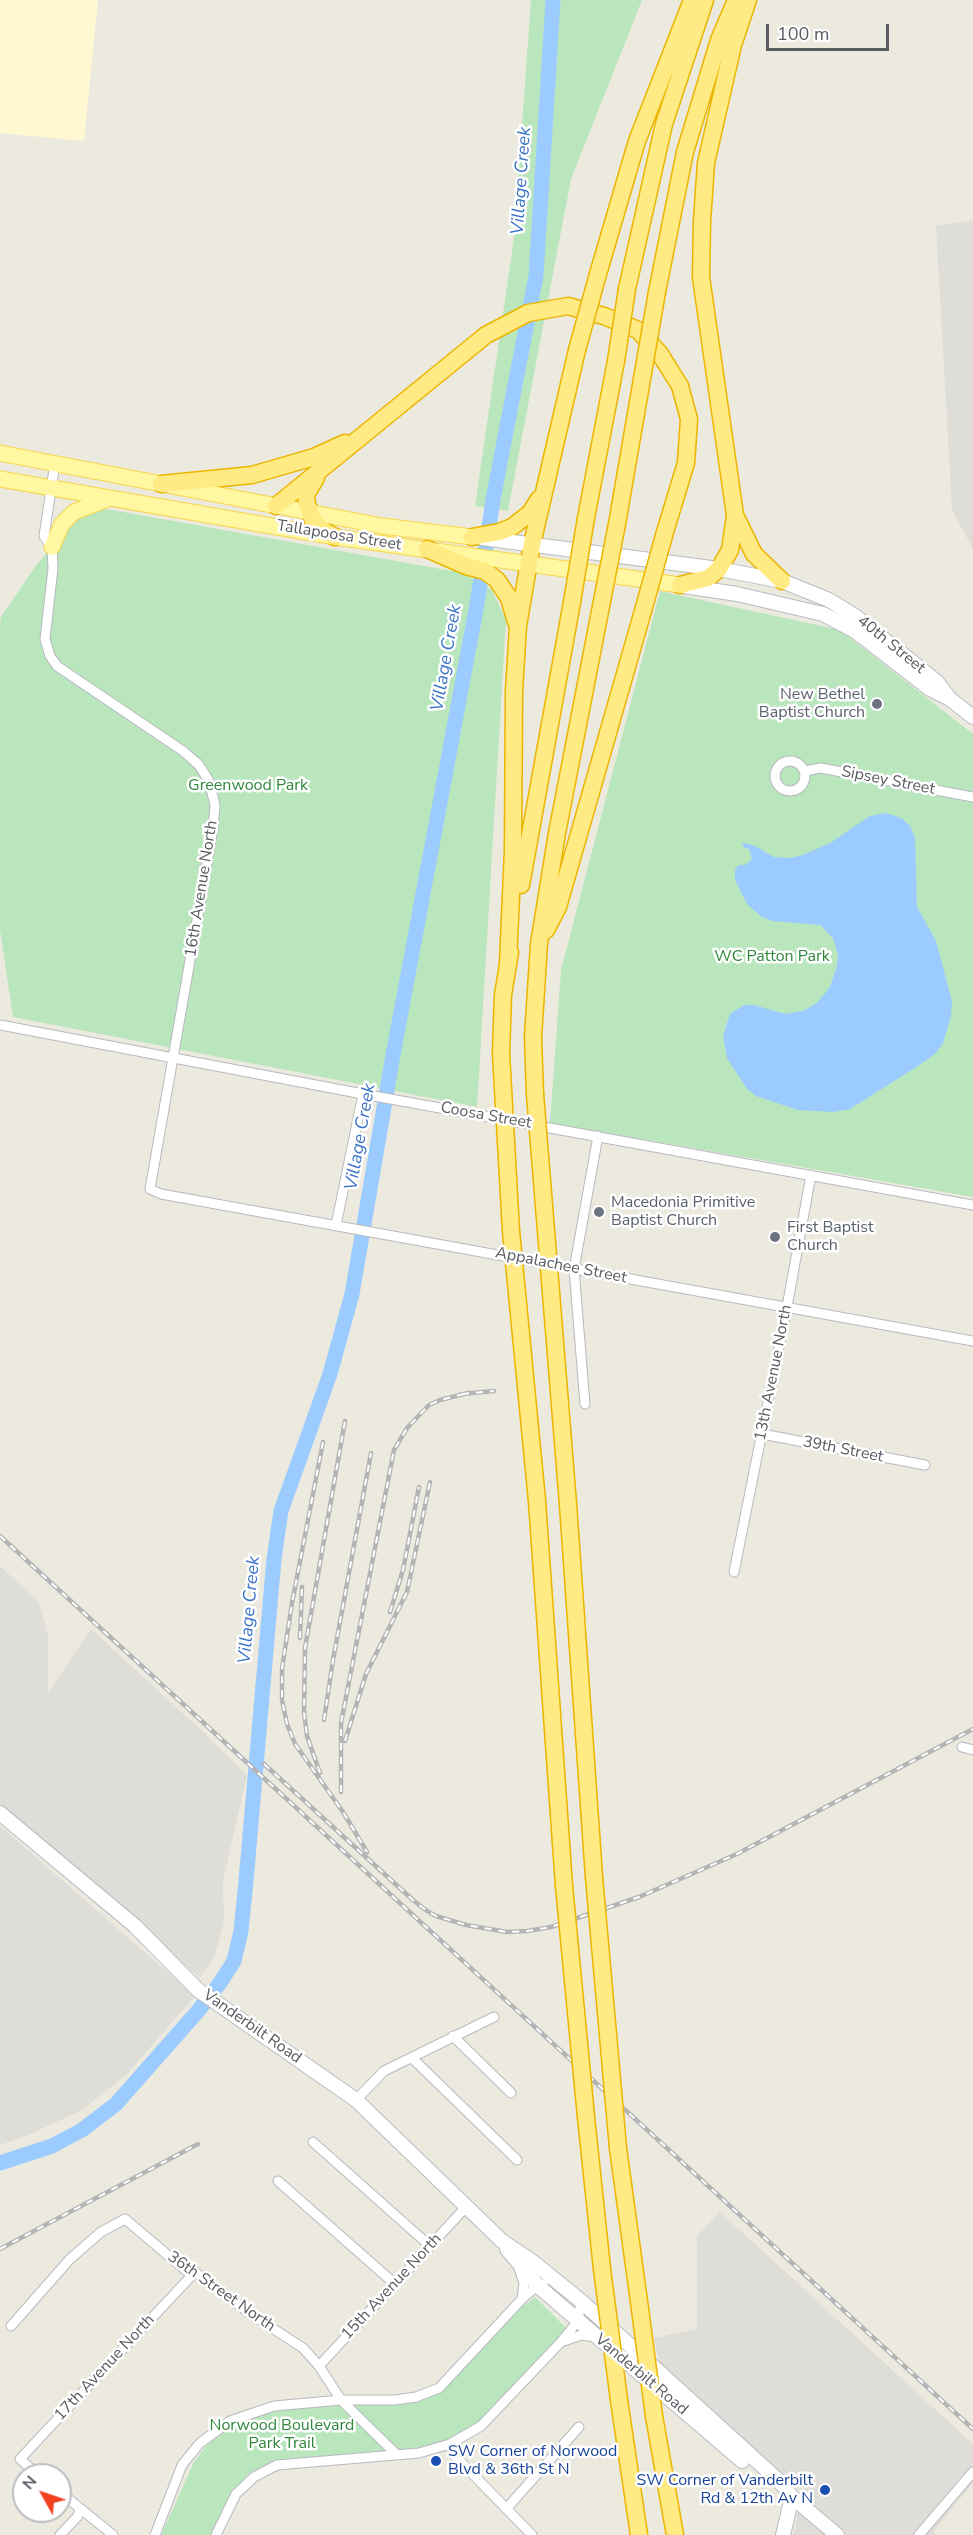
<!DOCTYPE html>
<html>
<head>
<meta charset="utf-8">
<style>
	body { margin:0 }
	#map { position:relative; width:973px; height:2535px; overflow:hidden; background:#eceadf; font-family:"Nunito Sans",sans-serif }
	canvas { display:block }
	.north { position:absolute; left:12px; top:2463px; width:60px; height:60px; box-sizing:border-box; background:#fff; border:2px solid #bcbdc0; border-radius:50%; rotate:310deg; font-size:16px; font-weight:700; line-height:24px; text-align:center; color:#585b61 }
	.north::after { content:''; display:block; margin:auto; width:21px; height:27px; background:#f14120; clip-path:polygon(50% 0,100% 100%,50% 72%,0 100%) }
	.scale { position:absolute; left:766px; top:24px; width:123px; height:27px; box-sizing:border-box; border:3px solid #585b61; border-top:0; padding-left:8px; font-size:18px; line-height:21px; white-space:nowrap; color:#585b61; -webkit-text-stroke:4px #fff; paint-order:stroke }
</style>
</head>
<body>
<div id="map">
<canvas width="973" height="2535"></canvas>
<div class="north">N</div>
<div class="scale">100 m</div>
</div>
<script>
const context = document.querySelector('canvas').getContext('2d');
context.lineJoin = 'round';
function paint(path, color) { context.fillStyle = color; context.fill(path, 'evenodd'); }
const shape = rows => new Path2D(rows.map(r => 'M' + r).join(''));
function trace(path, color, width, dash) { context.strokeStyle = color; context.lineWidth = width; context.lineCap = dash ? 'butt' : 'round'; context.setLineDash(dash || []); context.stroke(path); }
function write(font, color, halo, rows, align = 'center') {
  context.font = font + ' "Nunito Sans",sans-serif'; context.lineWidth = 5; context.setLineDash([]); context.textBaseline = 'middle'; context.strokeStyle = halo; context.fillStyle = color; for (const [text, x, y, turn = 0] of rows) {
    context.save(); context.translate(x, y); context.rotate((+turn || 0) * Math.PI / 180); context.textAlign = isNaN(turn) ? turn : align; if (halo) context.strokeText(text, 0, 0); context.fillText(text, 0, 0); context.restore();
  }
}
paint(shape([
	[0,0,98,0,84,141,0,133]
]), '#fff8d1');
paint(shape([
	[973,220,973,549,952,510,936,226],
	[0,1566,39,1602,48,1636,48,1693,91,1629,201,1730,247,1775,223,1881,224,1923,214,1958,200,1978,0,1803],
	[0,1826,195,1996,127,2074,82,2110,26,2136,0,2145],
	[720,2212,973,2444,973,2483,933,2532,936,2535,793,2535,802,2492,659,2363,654,2338,697,2329,697,2236]
]), '#dfddd7');
paint(shape([
	[531,0,642,0,571,179,508,511,475,506,514,238],
	[90,506,463,573,492,590,506,620,477,1107,13,1017,0,930,0,625,1,617,35,567,65,530],
	[660,591,840,630,973,734,973,1197,550,1123,561,970],
	[535,2297,567,2329,478,2422,448,2440,417,2449,272,2462,248,2474,229,2498,212,2535,161,2535,194,2462,207,2445,234,2424,275,2409,416,2402,440,2392,518,2310]
]), '#b9e6bd');
paint(shape([
	[886,813,901,818,910,826,915,838,917,907,936,941,952,1001,951,1016,943,1043,936,1053,921,1064,850,1109,833,1112,798,1110,756,1096,747,1089,727,1058,723,1036,730,1014,744,1005,754,1005,785,1014,803,1011,817,1003,830,987,837,966,838,954,833,938,820,925,772,921,762,917,747,904,735,880,735,870,739,865,745,865,752,859,749,849,744,848,742,843,753,845,774,857,790,858,803,855,830,843,870,816]
]), '#9cccff');
trace(shape([
	[0,2163,52,2146,82,2130,116,2104,198,2011,220,1983,234,1961,241,1931,246,1881,274,1559,281,1511,330,1374,352,1294,393,1055,477,604,494,494,536,276,553,0]
]), '#9cccff', 15);
const street = shape([
	[55,463,44,536,52,547,53,568,45,639,50,656,57,666,183,751,199,765,209,781,215,805,213,829,150,1189,161,1194,973,1341],
	'775 776a15 15 0 1 1 30 0a15 15 0 1 1-30 0Z',
	[804,771,821,768,973,797],
	[0,1025,363,1094,973,1205],
	[336,1225,363,1094],
	[585,1404,574,1269,598,1136],
	[762,1434,925,1465],
	[734,1572,787,1307,811,1175],
	[962,1747,973,1750],
	[453,2036,511,2093],
	[412,2058,517,2160],
	[356,2100,384,2071,494,2017],
	[313,2142,430,2246],
	[278,2181,395,2284],
	[519,2268,524,2283,522,2299],
	[11,2326,70,2259,101,2232,125,2219,189,2273,195,2272,252,2315,303,2348,319,2366,341,2400,397,2455],
	[564,2341,581,2335,596,2337],
	[319,2366,465,2208],
	[450,2444,454,2455,532,2535],
	[38,2475,20,2459,195,2272],
	[60,2492,113,2535],
	[506,2509,579,2427],
	[60,2535,78,2516,80,2508],
	[155,2535,182,2465,200,2443,230,2421,274,2406,341,2400,395,2400,416,2397,439,2388,522,2299,532,2290,543,2284],
	[216,2535,236,2494,254,2477,277,2465,419,2453,450,2444,481,2426,561,2342,578,2321,581,2301],
	[919,2535,973,2472]
]);
const secondary = shape([
	[482,538,719,569,782,581,829,600,855,616,937,682,950,699],
	[684,586,737,594,823,614,855,631,930,689,950,699,973,717],
	[0,1813,135,1926,198,1990,356,2100,502,2241,533,2262,581,2301,780,2482,792,2497,837,2535],
	[507,2249,538,2286,742,2461],
	[783,2535,792,2497]
]);
const primary = shape([
	[0,453,382,526,472,537],
	[0,479,335,537,680,585],
	[52,547,62,524,74,512,105,500]
]);
const highway = shape([
	[748,0,733,45,706,163,702,221,701,277,735,515,754,554,782,581],
	[598,274,637,141,692,0],
	[627,289,664,124,705,0],
	[657,292,685,152,719,40,736,0],
	[316,478,306,495,307,504,313,520,321,529,335,537],
	[161,484,252,475,314,457,345,443],
	[276,506,486,335,528,313,568,306,604,316,638,330,660,354,680,386,689,419,686,463,665,532],
	[586,518,616,361],
	[617,524,643,373],
	[472,537,499,532,512,527,530,513,539,499],
	[427,549,466,566,485,571,497,580,509,598,516,622],
	[680,585,708,578,719,569,730,550,735,516],
	[521,885,572,602],
	[546,930,558,907,643,611],
	[508,963,513,850,514,691,518,626,532,544,577,350],
	[501,1053,503,995,510,952],
	[535,1094,533,1037,539,944,557,833,602,601],
	[537,1501,564,1886],
	[568,1504,594,1877],
	[586,2117,602,2269],
	[618,2148,640,2309],
	[619,2400,639,2535],
	[654,2416,675,2535]
]);
trace(street, '#b7b9bf', 11);
trace(secondary, '#b8bbc2', 16);
trace(primary, '#f8d64c', 17);
trace(highway, '#ebb500', 19);
trace(street, '#fff', 9);
trace(secondary, '#fff', 14);
trace(primary, '#fff7a1', 15);
trace(highway, '#ffea83', 16);
const rail = shape([
	[462,1394,494,1391],
	[323,1442,292,1603,282,1669,282,1700,287,1724,295,1744,343,1812,367,1852],
	[0,1536,973,2429],
	[390,1612,403,1570,419,1487],
	[300,1638,302,1587],
	[324,1720,333,1660,371,1453],
	[345,1741,366,1674,407,1592,430,1482],
	[264,1764,414,1901,427,1911,436,1916,466,1925,507,1932,527,1931,551,1927,639,1897,737,1854,973,1729],
	[320,1773,307,1736,304,1713,305,1648,345,1421],
	[341,1792,341,1723,394,1450,407,1428,429,1405,440,1400,468,1393],
	[0,2249,198,2144]
]);
trace(rail, '#b3b4b4', 4.5);
trace(rail, '#fff', 2, [7]);
const highwayBridge = shape([
	[577,350,598,274],
	[616,361,627,289],
	[643,373,657,292],
	[602,601,617,524],
	[572,602,586,518],
	[643,611,665,532],
	[501,1053,511,1231,537,1501],
	[535,1094,568,1504],
	[594,1877,618,2148],
	[564,1886,586,2117],
	[602,2269,619,2400],
	[640,2309,654,2416]
]);
trace(highwayBridge, '#ebb500', 19, []);
trace(highwayBridge, '#ffea83', 16);
for (const [x, y, r, color] of [
	[877,704,6,"#6b7280"],
	[599,1212,6,"#6b7280"],
	[775,1237,6,"#6b7280"],
	[436,2461,6,"#1a4fb4"],
	[825,2490,6,"#1a4fb4"]
]) { const dot = new Path2D(); dot.arc(x, y, r, 0, 2 * Math.PI); context.fillStyle = color; context.fill(dot); trace(dot, '#fff', 2); }
write('16px', '#585b61', '#fff', [
	["Tallapoosa Street",339,536,9],
	["40th Street",891,645,39],
	["Sipsey Street",888,781,11],
	["16th Avenue North",202,889,-81],
	["Coosa Street",486,1116,10],
	["Appalachee Street",561,1266,11],
	["13th Avenue North",774,1373,-79],
	["39th Street",843,1450,11],
	["Vanderbilt Road",252,2027,35],
	["15th Avenue North",392,2287,-47],
	["36th Street North",221,2292,35],
	["17th Avenue North",105,2368,-47],
	["Vanderbilt Road",641,2375,40]
]);
write('16px', '#5b616d', '#fff', [
	["New Bethel",865,695,"right"],
	["Baptist Church",865,713,"right"],
	["Macedonia Primitive",611,1203],
	["Baptist Church",611,1221],
	["First Baptist",787,1228],
	["Church",787,1246]
], 'left');
write('16px', '#30873c', '#fff', [
	["Greenwood Park",248,786],
	["WC Patton Park",772,957],
	["Norwood Boulevard",282,2426],
	["Park Trail",282,2444]
]);
write('16px', '#164399', '#fff', [
	["SW Corner of Norwood",448,2452],
	["Blvd & 36th St N",448,2470],
	["SW Corner of Vanderbilt",813,2481,"right"],
	["Rd & 12th Av N",813,2499,"right"]
], 'left');
write('italic 18px', '#3a73c7', '#fff', [
	["Village Creek",522,181,-86],
	["Village Creek",447,658,-80],
	["Village Creek",361,1137,-80],
	["Village Creek",250,1610,-85]
]);
</script>
</body>
</html>
